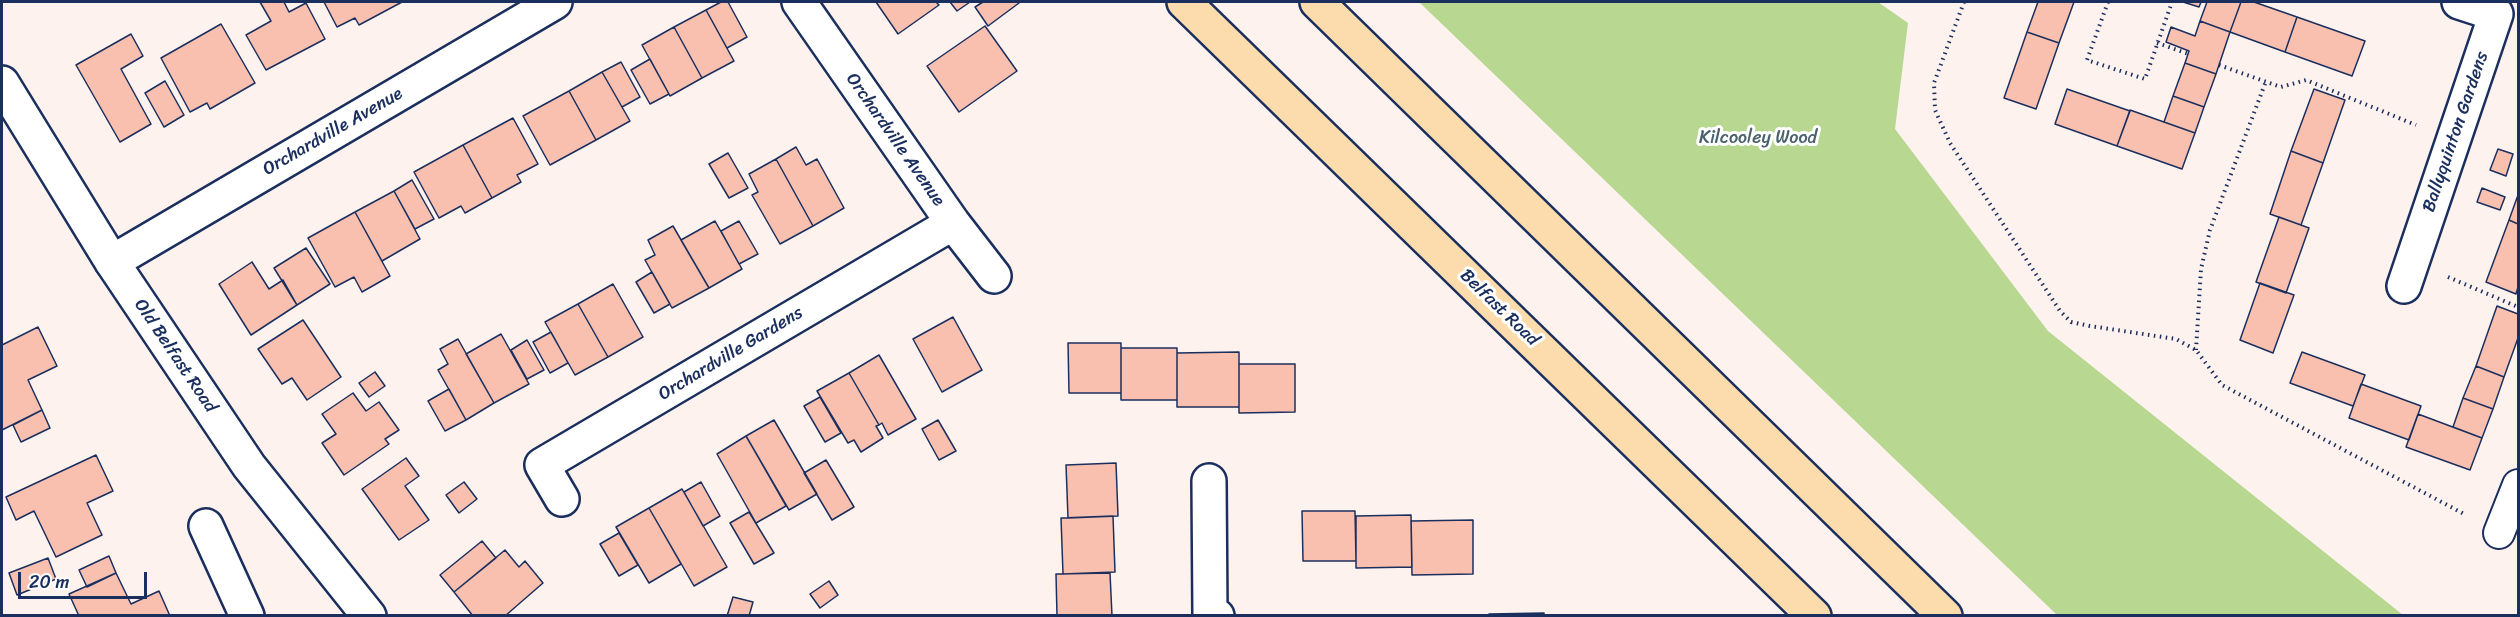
<!DOCTYPE html>
<html>
<head>
<meta charset="utf-8">
<style>
	body { margin:0 }
	#map { position:relative; width:2520px; height:617px; overflow:hidden; background:#fef2ef; font-family:Sriracha,sans-serif }
	canvas { display:block }
	.frame { position:absolute; inset:0; border:3px solid #1b2f5e; pointer-events:none }
	.scale { position:absolute; left:18px; top:572px; width:129px; height:27px; box-sizing:border-box; border:3px solid #1b2f5e; border-top:0; padding-left:8px; font-size:18px; line-height:21px; white-space:nowrap; color:#1b2f5e; -webkit-text-stroke:4px #fff; paint-order:stroke }
</style>
</head>
<body>
<div id="map">
<canvas width="2520" height="617"></canvas>
<div class="frame"></div>
<div class="scale">20 m</div>
</div>
<script>
const context = document.querySelector('canvas').getContext('2d');
context.lineJoin = 'round';
function paint(path, color) { context.fillStyle = color; context.fill(path, 'evenodd'); }
const shape = rows => new Path2D(rows.map(r => 'M' + r).join(''));
function trace(path, color, width, dash) { context.strokeStyle = color; context.lineWidth = width; context.lineCap = dash ? 'butt' : 'round'; context.setLineDash(dash || []); context.stroke(path); }
function write(font, color, halo, rows, align = 'center') {
  context.font = font + ' Sriracha,sans-serif'; context.lineWidth = 6; context.setLineDash([]); context.textBaseline = 'middle'; context.strokeStyle = halo; context.fillStyle = color; for (const [text, x, y, turn = 0] of rows) {
    context.save(); context.translate(x, y); context.rotate((+turn || 0) * Math.PI / 180); context.textAlign = isNaN(turn) ? turn : align; if (halo) context.strokeText(text, 0, 0); context.fillText(text, 0, 0); context.restore();
  }
}
paint(shape([
	[1419,2,1878,2,1908,23,1895,129,2048,331,2403,615,2057,615]
]), '#b8d790');
const building = shape([
	[260,2,284,2,289,12,306,3,325,39,266,70,246,35,271,21,260,2],
	[324,2,402,2,359,25,355,18,337,27,324,2],
	[721,2,728,2,747,37,727,48,706,10,721,2],
	[876,2,936,2,939,5,898,34,876,2],
	[950,2,970,2,957,11,950,2],
	[983,2,1018,2,1019,3,988,26,975,7,983,2],
	[2038,2,2074,2,2059,43,2027,32,2038,2],
	[2183,2,2201,2,2199,7,2183,2],
	[2207,2,2241,2,2230,32,2200,21,2207,2],
	[2241,2,2254,2,2297,17,2285,52,2230,32,2241,2],
	[706,10,734,61,702,78,674,27,706,10],
	[2297,17,2365,41,2352,76,2285,52,2297,17],
	[2200,21,2230,32,2216,74,2185,63,2189,51,2166,42,2171,27,2195,36,2200,21],
	[221,24,255,83,210,109,207,103,190,112,161,58,221,24],
	[985,26,1017,71,959,112,927,66,985,26],
	[674,27,702,78,670,96,642,45,674,27],
	[2027,32,2059,43,2036,109,2004,98,2027,32],
	[131,34,143,56,121,69,151,124,120,142,76,65,131,34],
	[650,59,669,94,650,104,631,70,650,59],
	[621,62,640,97,622,107,602,72,621,62],
	[2185,63,2216,74,2204,107,2173,96,2185,63],
	[602,72,630,121,596,140,569,91,602,72],
	[165,81,184,115,164,127,145,93,165,81],
	[2067,89,2130,111,2117,146,2055,124,2067,89],
	[2314,89,2345,100,2323,163,2291,151,2314,89],
	[569,91,596,140,550,165,523,116,569,91],
	[2173,96,2204,107,2195,133,2164,122,2173,96],
	[2130,110,2195,133,2182,169,2117,146,2130,110],
	[513,118,538,164,517,175,521,182,492,198,463,145,513,118],
	[463,145,492,198,465,213,461,206,439,218,414,172,463,145],
	[796,147,806,165,817,159,844,208,813,226,776,159,796,147],
	[2498,149,2513,154,2506,176,2490,170,2498,149],
	[2291,151,2323,163,2301,225,2270,214,2291,151],
	[728,153,748,188,729,198,709,164,728,153],
	[776,159,813,226,780,244,752,195,758,192,749,174,776,159],
	[412,180,434,219,415,229,394,191,412,180],
	[2482,188,2505,197,2500,210,2477,202,2482,188],
	[394,191,420,239,382,261,355,212,394,191],
	[2518,195,2518,224,2509,220,2518,195],
	[355,212,390,276,362,292,354,277,335,287,308,238,355,212],
	[2279,217,2309,228,2286,293,2256,282,2279,217],
	[2509,220,2518,224,2518,287,2516,294,2486,282,2509,220],
	[715,221,742,269,709,288,681,240,715,221],
	[739,221,758,254,739,264,721,231,739,221],
	[673,226,709,288,672,308,645,260,655,255,648,240,673,226],
	[306,248,330,284,297,305,274,268,306,248],
	[252,262,269,289,283,280,297,305,251,335,219,284,252,262],
	[652,272,670,304,654,313,636,282,652,272],
	[2260,283,2294,295,2273,353,2240,340,2260,283],
	[613,284,643,337,608,357,578,304,613,284],
	[578,304,608,357,575,375,545,322,578,304],
	[2497,306,2518,314,2518,338,2504,377,2476,366,2497,306],
	[953,317,982,370,942,392,913,339,953,317],
	[303,320,341,377,307,400,292,378,282,384,258,349,303,320],
	[38,327,57,366,28,380,42,410,2,430,2,345,38,327],
	[551,332,568,363,550,373,533,342,551,332],
	[501,334,529,384,494,403,466,354,501,334],
	[458,339,494,403,466,420,438,370,448,364,440,349,458,339],
	[527,340,544,370,527,379,511,350,527,340],
	[1068,343,1121,343,1121,393,1069,393,1068,343],
	[1121,348,1177,348,1177,400,1121,400,1121,348],
	[1239,352,1239,407,1177,407,1177,353,1239,352],
	[2302,352,2365,375,2353,406,2290,383,2302,352],
	[879,355,916,419,888,435,882,423,879,425,849,373,879,355],
	[1239,364,1295,364,1295,412,1239,413,1239,364],
	[2476,366,2504,377,2493,409,2463,398,2476,366],
	[375,372,385,386,369,397,359,383,375,372],
	[849,373,879,425,876,426,883,438,861,452,854,440,848,443,817,391,849,373],
	[2361,384,2421,406,2409,440,2349,418,2361,384],
	[449,389,466,420,445,431,428,401,449,389],
	[353,393,366,411,379,402,399,430,385,439,389,444,344,475,322,443,336,434,322,414,353,393],
	[820,397,841,433,825,442,804,406,820,397],
	[2463,398,2493,409,2482,438,2453,427,2463,398],
	[42,410,50,428,21,442,13,425,42,410],
	[2418,414,2482,438,2470,470,2406,447,2418,414],
	[774,420,817,494,789,510,746,436,774,420],
	[938,420,956,451,939,460,922,429,938,420],
	[746,436,786,506,756,523,717,454,746,436],
	[96,455,113,491,87,503,102,535,56,557,34,511,16,520,6,497,96,455],
	[406,458,419,476,405,486,429,520,399,540,362,489,406,458],
	[826,460,854,507,832,520,804,473,826,460],
	[1116,463,1118,516,1068,518,1066,465,1116,463],
	[464,482,477,499,459,513,446,495,464,482],
	[701,482,720,516,703,526,684,492,701,482],
	[682,489,727,567,694,586,649,508,682,489],
	[649,508,681,564,649,583,616,527,649,508],
	[1302,511,1355,511,1356,561,1303,561,1302,511],
	[749,512,774,553,754,564,730,523,749,512],
	[1411,515,1412,567,1356,568,1356,516,1411,515],
	[1113,516,1115,572,1063,574,1061,518,1113,516],
	[1473,520,1473,574,1412,575,1411,521,1473,520],
	[619,533,638,565,619,576,600,544,619,533],
	[482,541,496,558,454,592,440,575,482,541],
	[505,550,519,567,525,561,543,583,505,616,473,616,454,592,505,550],
	[109,556,116,573,87,587,79,570,109,556],
	[48,558,56,579,17,595,9,573,48,558],
	[116,573,131,604,159,591,170,616,79,616,69,594,116,573],
	[1110,573,1112,616,1057,616,1056,574,1110,573],
	[829,581,838,595,820,608,810,594,829,581],
	[733,597,753,602,749,616,727,616,733,597],
	[1544,613,1544,616,1489,616,1489,614,1544,613]
]);
paint(building, '#f9c0b0');
trace(building, '#1b2f5e', 1.5);
const pedestrian = shape([
	[2499,533,2518,485]
]);
const minor = shape([
	[799,2,953,223,994,276],
	[112,262,555,2],
	[2404,286,2496,14,2459,2],
	[1209,481,1210,615,1217,616],
	[562,499,542,465,953,223],
	[206,526,247,616]
]);
const tertiary = shape([
	[2,83,112,262,249,466,369,616]
]);
const trunk = shape([
	[1184,2,1814,616],
	[1317,2,1945,616]
]);
trace(pedestrian, '#1b2f5e', 34);
trace(minor, '#1b2f5e', 38);
trace(tertiary, '#1b2f5e', 38);
trace(trunk, '#1b2f5e', 38);
trace(shape([
	[1964,2,1934,83,1935,110,1950,143,2060,311,2071,322,2090,326,2176,339,2196,350,2222,385,2466,515],
	[2108,2,2087,60,2145,79,2172,2],
	[2157,43,2189,54],
	[2219,65,2281,87,2306,80,2416,125],
	[2448,277,2518,307],
	[2196,350,2201,269,2210,230,2266,81]
]), '#1b2f5e', 4, [1.5, 4.5]);
trace(pedestrian, '#fff', 30);
trace(minor, '#fff', 33);
trace(tertiary, '#fff', 33);
trace(trunk, '#fcdcac', 33);
write('18px', '#1b2f5e', '#fff', [
	["Orchardville Avenue",333,132,-30],
	["Ballyquinton Gardens",2456,132,-71],
	["Orchardville Avenue",895,140,55],
	["Belfast Road",1499,308,44],
	["Orchardville Gardens",731,354,-31],
	["Old Belfast Road",175,356,56]
]);
write('18px', '#4a616d', '#fff', [
	["Kilcooley Wood",1758,138]
]);
</script>
</body>
</html>
